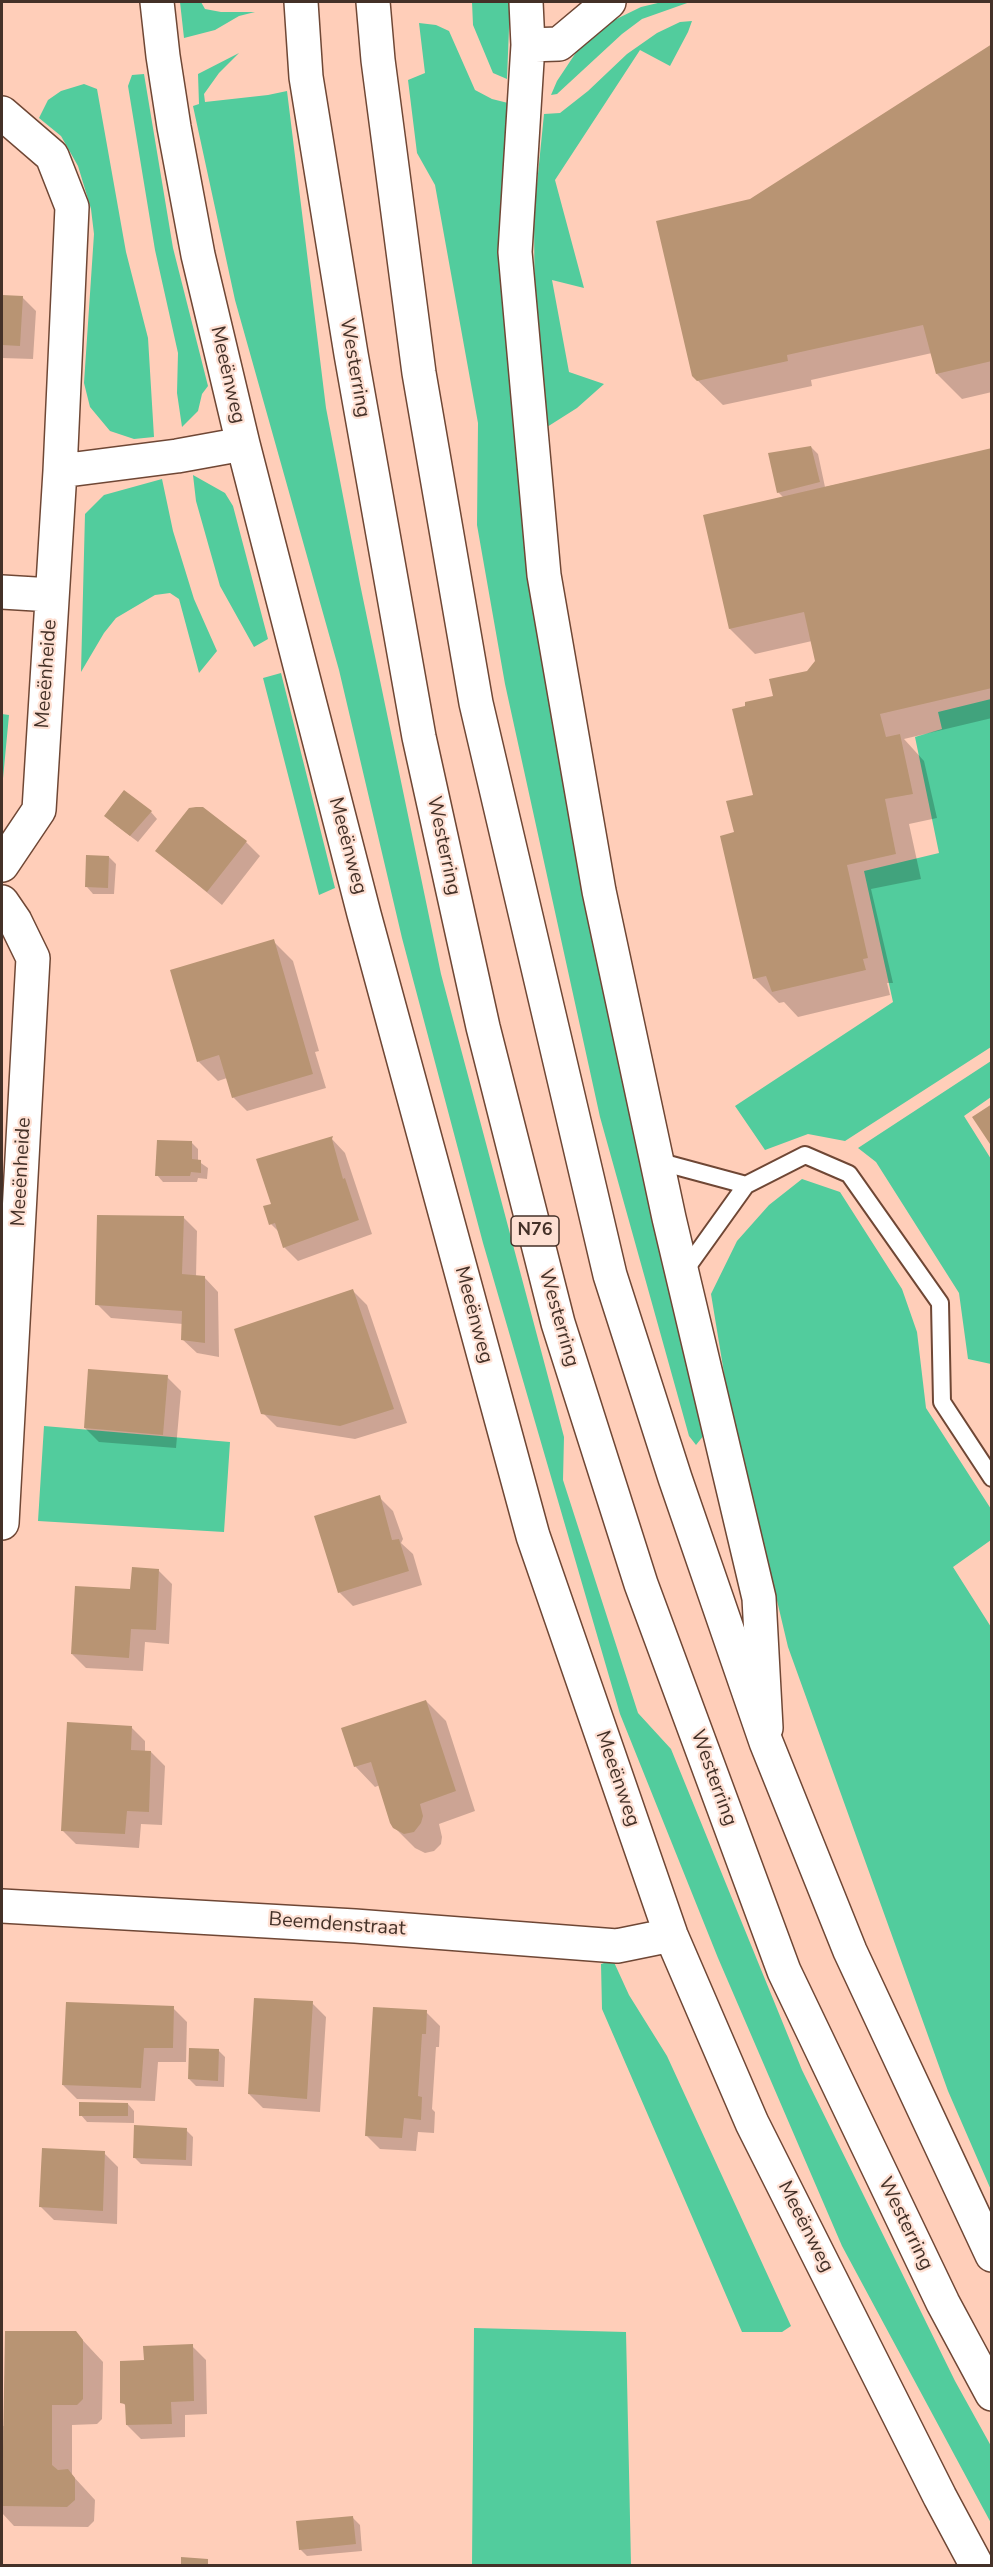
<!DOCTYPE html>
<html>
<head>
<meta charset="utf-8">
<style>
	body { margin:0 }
	#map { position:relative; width:993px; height:2567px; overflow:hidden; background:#ffceb9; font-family:"Nunito Sans",sans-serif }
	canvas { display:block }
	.frame { position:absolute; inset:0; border:3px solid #443128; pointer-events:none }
</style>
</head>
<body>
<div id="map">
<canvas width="993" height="2567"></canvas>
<div class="frame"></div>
</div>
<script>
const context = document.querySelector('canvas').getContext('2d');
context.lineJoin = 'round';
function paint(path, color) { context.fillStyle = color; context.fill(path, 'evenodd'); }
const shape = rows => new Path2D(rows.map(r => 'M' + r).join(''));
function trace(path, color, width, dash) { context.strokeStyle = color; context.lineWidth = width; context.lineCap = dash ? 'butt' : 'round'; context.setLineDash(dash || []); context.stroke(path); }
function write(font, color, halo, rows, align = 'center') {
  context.font = font + ' "Nunito Sans",sans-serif'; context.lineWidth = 4.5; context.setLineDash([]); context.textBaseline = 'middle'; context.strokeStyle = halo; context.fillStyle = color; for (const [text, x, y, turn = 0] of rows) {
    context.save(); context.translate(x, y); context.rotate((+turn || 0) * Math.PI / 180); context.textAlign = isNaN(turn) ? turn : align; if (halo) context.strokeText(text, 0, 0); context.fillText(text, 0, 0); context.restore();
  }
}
paint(shape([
	[180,2,201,2,205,9,221,12,255,12,239,16,215,30,184,38],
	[472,2,510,2,507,79,493,73,473,25],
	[662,2,690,2,642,19,622,34,557,94,551,95,557,81,577,51,600,27,641,7],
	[692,21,688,32,670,66,640,50,555,180,584,288,552,280,569,372,604,384,577,408,547,427,535,355,534,214,544,114,560,113,588,91,627,54,657,33,680,22],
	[419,23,436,25,449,31,475,90,492,99,508,103,501,238,704,1435,696,1445,689,1436,600,1117,505,684,477,525,478,423,435,185,417,153,408,80,425,73],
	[239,53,219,73,204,94,205,102,268,95,287,91,326,408,360,584,441,974,564,1437,563,1480,638,1713,671,1749,802,2070,955,2381,991,2446,991,2523,842,2246,718,1958,620,1714,483,1243,402,938,339,670,235,300,193,106,199,104,198,74],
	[144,74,173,248,208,386,202,394,198,411,182,427,177,393,178,353,155,250,128,86,132,75],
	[84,84,97,89,126,252,148,338,154,437,134,439,110,431,90,407,84,383,94,234,91,209,78,166,61,136,39,118,48,100,61,91],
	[193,475,225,493,233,506,268,639,254,647,220,586,196,501],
	[162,479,173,531,194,599,217,651,199,673,179,599,170,593,155,595,116,618,104,633,81,672,85,514,104,495],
	[281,673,335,888,319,895,263,678],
	[991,699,991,1047,845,1141,808,1134,765,1150,735,1106,893,1002,864,871,939,853,915,737,942,729,938,712],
	[2,714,9,715,2,789],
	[991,1061,991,1097,964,1116,991,1159,991,1364,968,1359,959,1293,876,1162,858,1148],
	[802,1179,840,1192,902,1289,917,1332,926,1408,991,1509,991,1540,953,1567,991,1627,991,2190,948,2091,788,1647,726,1385,711,1294,737,1241,769,1205],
	[44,1426,230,1442,224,1532,38,1521],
	[613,1960,629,1995,667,2056,791,2326,782,2332,742,2332,602,2009,601,1964],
	[474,2328,626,2332,631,2565,472,2565]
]), '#52cc9d');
paint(shape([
	[992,46,992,392,962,399,937,374,932,353,811,380,812,386,723,405,693,376,750,200],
	[2,296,22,297,36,311,33,359,2,358],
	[811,447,818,454,825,487,992,450,992,718,904,739,924,761,937,818,909,824,921,879,871,889,893,983,887,983,890,995,798,1017,784,1002,779,1003,754,978,736,833,755,796,775,697,808,672,816,661,812,641,755,654,730,629,704,516,783,497,778,492],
	[151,812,157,819,138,842,113,823],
	[246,842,260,856,222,905,157,851],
	[109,857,116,864,114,894,93,894,87,887],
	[273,941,293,961,319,1051,315,1052,326,1088,247,1111,233,1097,227,1078,218,1081,198,1061],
	[331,1138,345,1153,372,1234,298,1261,284,1247,280,1233,271,1224,273,1205],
	[191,1142,198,1149,198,1161,208,1168,207,1179,198,1178,197,1182,163,1182,157,1175],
	[183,1217,197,1231,196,1277,204,1277,218,1292,219,1357,197,1353,182,1339,183,1324,111,1318,97,1304],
	[353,1291,367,1305,407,1423,355,1439,277,1427,263,1413],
	[167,1377,181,1391,176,1448,99,1442,85,1428],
	[379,1497,393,1511,403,1539,401,1543,413,1554,422,1585,353,1606,339,1592],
	[158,1570,172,1584,169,1644,145,1642,143,1671,86,1668,72,1654,132,1590],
	[426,1701,446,1721,475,1811,439,1824,442,1837,441,1844,434,1851,425,1853,415,1848,395,1828,380,1785,375,1787,355,1766],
	[131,1727,145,1741,145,1752,151,1752,165,1766,162,1825,141,1824,139,1848,76,1844,62,1830],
	[312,2003,326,2017,320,2112,263,2108,249,2094],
	[173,2008,187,2022,186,2062,158,2062,155,2101,77,2099,63,2085],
	[426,2012,440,2026,439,2047,436,2047,432,2109,435,2112,434,2133,418,2132,416,2151,380,2149,366,2135],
	[218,2050,225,2057,224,2087,196,2086,189,2079],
	[128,2104,134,2111,134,2123,87,2122,81,2115],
	[186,2130,193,2137,192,2166,141,2164,134,2157],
	[104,2153,118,2167,117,2224,54,2220,40,2206],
	[76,2333,103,2362,102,2419,97,2424,72,2425,72,2475,95,2500,94,2521,88,2527,14,2526,2,2513,2,2426,5,2426],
	[192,2346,206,2360,207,2414,185,2415,185,2437,141,2439,127,2425,126,2406,122,2402,145,2362],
	[353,2518,360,2525,362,2551,307,2556,300,2549]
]), '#0003');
paint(shape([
	[992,44,992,361,936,374,923,325,787,355,788,361,697,381,692,376,656,221,750,199],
	[2,295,23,296,20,346,2,345],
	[811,446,820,482,777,493,768,453],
	[992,448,992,688,880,714,886,737,900,734,913,794,885,799,896,854,847,865,868,958,863,959,866,970,772,992,766,976,753,979,720,836,734,832,726,801,753,795,732,709,745,706,745,702,773,696,769,679,807,671,815,661,804,612,729,629,703,515],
	[124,790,152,811,130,836,104,816],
	[196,807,203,807,247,841,207,892,155,851,189,808],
	[86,855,109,856,108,888,85,887],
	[274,939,313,1074,232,1098,219,1055,197,1062,170,970],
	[992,1104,992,1147,972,1117],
	[333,1136,332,1139,343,1179,345,1178,359,1220,283,1248,275,1223,269,1225,263,1206,271,1204,256,1159],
	[157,1140,192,1141,192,1159,201,1160,201,1173,191,1172,190,1176,155,1176],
	[97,1215,184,1216,182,1274,205,1276,205,1343,181,1340,182,1311,95,1305],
	[353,1289,394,1409,340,1426,261,1414,234,1329],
	[88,1369,168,1375,163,1435,84,1428],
	[380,1495,392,1540,399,1539,409,1571,338,1593,314,1516],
	[132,1567,159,1569,156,1630,131,1629,129,1658,71,1654,75,1586,130,1589],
	[426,1700,456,1791,420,1804,423,1816,421,1823,414,1832,404,1834,393,1828,390,1823,371,1762,354,1767,341,1728],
	[67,1722,132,1726,131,1750,151,1751,149,1812,127,1811,125,1834,61,1831],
	[254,1998,313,2001,307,2099,248,2094],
	[66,2002,174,2006,173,2048,144,2048,141,2088,62,2085],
	[373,2007,427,2010,426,2034,422,2034,418,2096,422,2097,421,2120,404,2118,402,2138,365,2136],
	[189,2048,219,2049,218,2081,188,2079],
	[79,2102,128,2103,128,2116,79,2116],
	[134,2125,187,2128,186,2160,133,2158],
	[42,2148,105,2151,103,2211,39,2207],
	[5,2331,76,2331,83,2340,83,2399,77,2405,52,2405,52,2465,58,2470,68,2469,75,2478,75,2500,67,2507,2,2506],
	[193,2344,194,2401,171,2402,172,2424,126,2425,125,2404,120,2403,120,2361,144,2360,143,2346],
	[353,2516,356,2544,299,2550,296,2521],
	[181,2557,208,2559,208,2566,181,2566]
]), '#b89473');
const lane = shape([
	[657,1161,746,1185],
	[683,1273,746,1185,805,1155,849,1174,940,1303,942,1402,992,1478]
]);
const street = shape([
	[157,2,163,56,174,127,198,255,243,444,364,914,533,1536,671,1935,752,2123,940,2497,977,2566],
	[526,2,528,45,515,252,544,575,599,891,669,1218,759,1598,766,1728],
	[528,45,559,44,609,2],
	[2,113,52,156,72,207,60,471,39,810,2,865],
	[60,471,177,456,243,444],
	[2,592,52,595],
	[2,902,15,921,33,958,2,1523],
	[2,1906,355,1926,617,1946,671,1935]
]);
const highway = shape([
	[301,2,306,77,351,354,419,737,483,1027,558,1323,641,1584,784,1971,943,2303,992,2394],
	[373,2,378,60,419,373,476,703,610,1275,675,1478,766,1742,850,1951,992,2255]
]);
trace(lane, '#6f4735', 20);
trace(street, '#6f4735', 36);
trace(highway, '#6f4735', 36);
trace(lane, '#fff', 16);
trace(street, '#fff', 33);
trace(highway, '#fff', 33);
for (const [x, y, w] of [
	[535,1231,48]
]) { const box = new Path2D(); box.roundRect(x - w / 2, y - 15, w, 30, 4.5); context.fillStyle = '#fee0d3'; context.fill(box); trace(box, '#443128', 1.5); }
write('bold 18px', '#443128', null, [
	["N76",535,1231]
]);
write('20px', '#443128', '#fee0d3', [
	["Westerring",354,368,80],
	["Meeënweg",227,375,77],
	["Meeënheide",47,674,-86],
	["Meeënweg",347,846,75],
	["Westerring",443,846,78],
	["Meeënheide",22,1172,-87],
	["Meeënweg",473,1315,75],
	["Westerring",558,1318,74],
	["Westerring",713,1778,70],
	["Meeënweg",617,1779,71],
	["Beemdenstraat",337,1925,4],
	["Westerring",905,2224,64],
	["Meeënweg",805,2227,63]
]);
</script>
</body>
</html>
